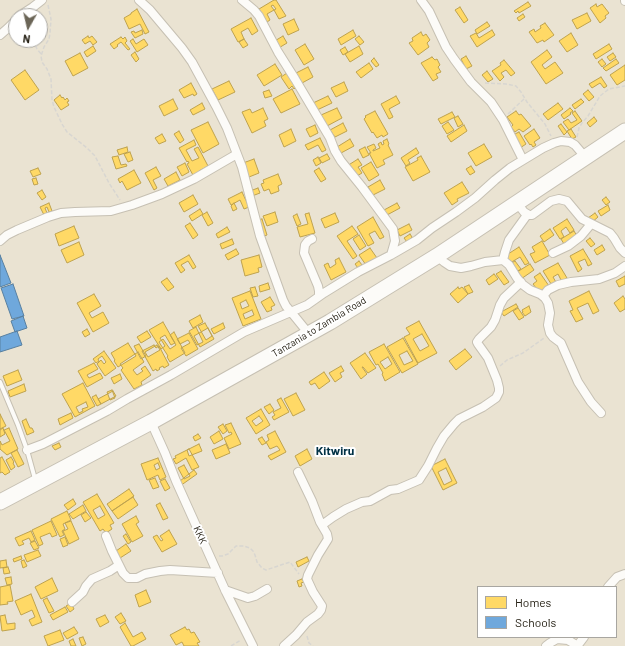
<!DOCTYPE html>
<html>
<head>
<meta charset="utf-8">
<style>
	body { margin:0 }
	#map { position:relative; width:625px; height:646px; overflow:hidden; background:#eae3d2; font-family:Barlow,sans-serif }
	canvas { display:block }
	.legend { position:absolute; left:477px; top:586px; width:140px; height:52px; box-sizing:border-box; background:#fff; border:1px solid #a8a6a1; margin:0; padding:5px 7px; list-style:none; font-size:12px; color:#262115 }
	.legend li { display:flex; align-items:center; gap:8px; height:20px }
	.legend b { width:20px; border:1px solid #a8a6a1 }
	.north { position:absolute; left:8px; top:8px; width:40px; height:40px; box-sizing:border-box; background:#fff; border:1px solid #a8a6a1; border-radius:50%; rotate:188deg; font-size:11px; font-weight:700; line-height:16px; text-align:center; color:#262115 }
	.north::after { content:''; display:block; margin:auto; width:14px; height:18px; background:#6b6557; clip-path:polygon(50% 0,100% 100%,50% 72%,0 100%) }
</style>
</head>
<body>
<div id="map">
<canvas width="625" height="646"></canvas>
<ul class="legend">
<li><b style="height:11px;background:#ffd966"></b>Homes</li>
<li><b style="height:11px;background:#6fa8dc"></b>Schools</li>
</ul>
<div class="north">N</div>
</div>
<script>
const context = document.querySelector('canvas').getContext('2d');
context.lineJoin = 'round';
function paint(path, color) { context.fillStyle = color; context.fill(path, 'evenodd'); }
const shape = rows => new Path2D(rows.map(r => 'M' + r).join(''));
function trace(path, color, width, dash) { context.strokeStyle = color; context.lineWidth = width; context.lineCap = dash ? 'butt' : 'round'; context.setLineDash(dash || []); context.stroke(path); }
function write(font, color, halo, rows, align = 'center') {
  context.font = font + ' Barlow,sans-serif'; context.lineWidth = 4; context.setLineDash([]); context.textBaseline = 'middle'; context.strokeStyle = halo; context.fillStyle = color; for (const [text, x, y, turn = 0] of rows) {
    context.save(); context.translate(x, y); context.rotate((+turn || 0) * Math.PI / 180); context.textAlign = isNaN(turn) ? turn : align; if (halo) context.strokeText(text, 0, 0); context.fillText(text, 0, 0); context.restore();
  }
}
const homes = shape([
	[274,0,276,0,286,16,279,19,274,10,276,9,273,5,271,6,274,10,267,14,270,20,267,22,259,9,274,0],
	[528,2,531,6,519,13,518,11,516,13,514,11,528,2],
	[596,4,597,7,602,4,609,13,605,16,606,18,600,23,590,8,596,4],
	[460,7,468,20,464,23,455,10,460,7],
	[137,9,149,32,145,34,140,24,129,29,124,18,131,14,131,13,137,9],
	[587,13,591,21,577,29,572,20,587,13],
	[523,14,525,17,519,21,517,18,523,14],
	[251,18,258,31,252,35,248,28,241,32,244,39,238,42,231,29,251,18],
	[294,19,299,30,288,35,283,24,294,19],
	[487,22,490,26,477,34,475,30,487,22],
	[545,23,554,35,544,42,543,40,537,43,529,32,534,29,535,32,541,28,540,26,545,23],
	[142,30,143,34,135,38,131,32,134,31,135,33,142,30],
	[353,30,356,36,341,45,338,39,353,30],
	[492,30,495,35,477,47,470,36,476,33,479,38,492,30],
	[421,32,423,36,426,34,430,40,427,43,429,47,418,55,409,43,413,41,412,38,421,32],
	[571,33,578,45,567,52,559,41,571,33],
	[88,36,89,38,92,36,97,42,93,45,90,41,85,44,82,40,88,36],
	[283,36,287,43,277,49,273,42,283,36],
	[359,36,364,42,360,45,355,39,359,36],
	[121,37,123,39,125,37,127,41,125,43,130,49,128,50,121,42,117,45,118,46,114,49,110,44,121,37],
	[133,39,136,44,144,39,148,45,137,52,130,41,133,39],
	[244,39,248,45,243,48,239,42,244,39],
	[305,44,314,59,304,65,295,50,305,44],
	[609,44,612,49,596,59,593,54,609,44],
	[93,46,96,51,87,57,84,52,93,46],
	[359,46,363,54,350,62,345,54,359,46],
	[345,47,348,52,343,55,340,50,345,47],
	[547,50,552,57,542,65,545,69,555,62,563,73,546,84,531,62,547,50],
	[135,52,139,59,136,62,131,55,135,52],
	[80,53,88,68,73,76,65,61,80,53],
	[613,53,616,57,610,61,607,57,613,53],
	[466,56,472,66,466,69,461,59,466,56],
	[432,57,435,60,437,59,440,65,438,67,441,72,436,74,438,78,433,81,421,63,432,57],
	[374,58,379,65,376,67,371,61,374,58],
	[602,59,606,64,602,67,598,62,602,59],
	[616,59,619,63,606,71,603,68,616,59],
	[504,60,515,73,511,76,506,70,501,73,504,77,500,81,492,71,501,65,500,63,504,60],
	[369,63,373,69,361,78,356,72,369,63],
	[275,64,282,75,264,86,257,75,275,64],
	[625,65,625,80,617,85,610,75,625,65],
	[308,67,313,77,302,83,296,73,308,67],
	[25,70,39,90,25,100,11,80,25,70],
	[487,71,493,79,488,82,482,75,487,71],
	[287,73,296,87,294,89,292,86,289,89,281,77,287,73],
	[601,77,607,86,604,88,600,83,592,88,589,84,601,77],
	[229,81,235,92,218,100,212,89,229,81],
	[344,82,348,91,336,97,331,88,344,82],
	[191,83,197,94,194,96,193,94,184,98,179,90,191,83],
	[292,89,300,104,281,113,273,99,292,89],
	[269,90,272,96,265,98,263,92,269,90],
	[588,90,594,97,589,101,583,94,588,90],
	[60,95,62,98,63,97,65,100,67,98,69,101,67,102,69,105,61,110,54,100,60,95],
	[328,96,332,103,317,110,313,103,328,96],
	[396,96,400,103,389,109,393,117,389,119,381,104,396,96],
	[173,99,178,109,164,116,159,106,173,99],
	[581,99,584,102,575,109,572,105,581,99],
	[202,103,205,109,193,115,190,110,202,103],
	[558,103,563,109,548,120,543,114,558,103],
	[263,108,268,119,264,121,266,126,252,133,242,112,250,109,252,113,263,108],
	[337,108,342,118,327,126,321,115,337,108],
	[570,108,573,111,570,113,571,114,564,119,561,115,570,108],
	[375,111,388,134,383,137,382,135,377,138,373,132,372,133,364,119,366,117,365,116,375,111],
	[516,111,519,115,521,114,531,126,523,132,519,129,515,132,511,127,513,125,507,117,516,111],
	[575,111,582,121,569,130,563,122,568,119,571,123,577,120,572,113,575,111],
	[452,112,455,117,441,124,438,119,452,112],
	[458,116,463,124,458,127,454,118,458,116],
	[594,117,597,121,590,127,587,123,594,117],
	[208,122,219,144,203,153,191,130,208,122],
	[448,122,454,130,447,134,442,126,448,122],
	[343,123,347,131,335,137,330,130,343,123],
	[561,124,567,132,564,135,558,126,561,124],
	[315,125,318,133,310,137,306,129,315,125],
	[464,125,467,131,451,142,447,136,464,125],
	[291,129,296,141,284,147,279,135,291,129],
	[534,129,540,138,534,142,536,145,533,147,531,144,530,145,524,136,534,129],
	[571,129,576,137,572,139,567,131,571,129],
	[179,131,184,140,180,143,174,134,179,131],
	[519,132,526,144,520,148,513,135,519,132],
	[162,134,166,141,159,144,155,138,162,134],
	[320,138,326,150,322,152,318,145,308,150,305,145,320,138],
	[350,139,354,146,341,153,337,147,350,139],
	[387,139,389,144,388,145,393,155,383,160,385,164,377,168,369,153,371,153,367,147,374,144,376,148,373,150,373,151,380,148,378,144,381,142,382,145,384,144,383,141,387,139],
	[194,140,196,145,186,150,192,161,199,158,194,149,198,147,208,166,199,171,201,173,194,177,187,164,189,163,188,161,187,162,179,148,194,140],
	[484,144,492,157,476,166,468,153,484,144],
	[127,147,128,152,119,155,117,150,127,147],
	[365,147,369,155,363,158,359,150,365,147],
	[416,148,419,153,408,160,410,163,406,166,401,158,416,148],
	[130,152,133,160,128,162,124,154,130,152],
	[327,154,330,159,322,163,319,158,327,154],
	[118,156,121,165,126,164,127,166,116,169,112,157,118,156],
	[421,156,430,172,413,181,405,167,418,160,417,158,421,156],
	[318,157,321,163,316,166,313,160,318,157],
	[254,159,259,173,249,177,243,163,254,159],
	[358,159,362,165,358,167,362,173,355,177,347,166,358,159],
	[371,162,379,175,369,181,361,168,371,162],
	[185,163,189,172,182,176,177,167,185,163],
	[471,166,475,172,470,175,466,169,471,166],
	[156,167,161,176,153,180,157,188,154,190,145,173,156,167],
	[38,168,41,174,33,177,30,171,38,168],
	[319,168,326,179,321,182,314,171,319,168],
	[134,170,141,183,127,190,122,181,120,183,118,179,134,170],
	[176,172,180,180,168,186,164,179,176,172],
	[278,174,282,184,278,186,279,191,271,194,269,189,264,191,261,184,264,183,263,180,278,174],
	[36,178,38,184,34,185,32,179,36,178],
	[380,180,385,189,373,195,368,187,380,180],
	[462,182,469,193,457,199,458,201,452,205,444,193,462,182],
	[258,188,260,193,252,196,250,191,258,188],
	[42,190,46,197,42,200,37,193,42,190],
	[242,192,249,207,244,209,240,200,231,205,228,199,242,192],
	[193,195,198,204,184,212,179,203,193,195],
	[606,197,610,202,606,205,602,200,606,197],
	[49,203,52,211,49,212,47,207,45,208,47,213,44,215,40,207,49,203],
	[234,203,237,209,233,211,231,206,234,203],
	[397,203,400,208,387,215,384,210,397,203],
	[608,205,610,210,601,216,598,211,608,205],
	[200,209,203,214,192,221,189,216,200,209],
	[207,212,213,223,208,226,202,215,207,212],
	[275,212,278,222,267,226,263,216,275,212],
	[309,213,315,233,300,237,297,227,308,224,305,214,309,213],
	[335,213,339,222,325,228,321,219,335,213],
	[595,213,598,217,591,223,588,218,595,213],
	[297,214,301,224,297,226,293,216,297,214],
	[373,217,384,237,380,239,375,231,369,234,374,243,368,246,357,227,373,217],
	[262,219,267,235,262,237,257,220,262,219],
	[567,219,574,230,570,233,566,227,561,231,564,237,560,239,553,228,567,219],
	[190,223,198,235,193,239,185,226,190,223],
	[409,224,412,230,400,236,397,230,409,224],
	[74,226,79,238,59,246,55,234,74,226],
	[352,226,358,234,347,241,357,256,353,259,337,236,352,226],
	[227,227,230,232,218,238,216,234,227,227],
	[550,229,554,235,544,242,540,236,550,229],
	[574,231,577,236,564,244,561,239,574,231],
	[410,234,412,237,407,242,404,238,410,234],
	[359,235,366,246,360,250,353,239,359,235],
	[590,238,595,244,591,247,586,241,590,238],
	[232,239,234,244,222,249,220,244,232,239],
	[542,241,550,255,535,263,530,254,535,252,532,247,542,241],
	[79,242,84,255,67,263,61,250,79,242],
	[602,245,605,250,597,255,594,250,602,245],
	[519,247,529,263,525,265,520,257,510,263,505,256,519,247],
	[370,248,377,258,366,265,359,255,370,248],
	[236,249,239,254,228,260,225,255,236,249],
	[583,249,592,264,588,266,585,259,578,262,582,269,578,272,570,256,583,249],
	[189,255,196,267,193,269,188,261,181,265,185,270,181,273,175,263,189,255],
	[259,255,262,267,258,268,259,272,245,276,241,260,259,255],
	[339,258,346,272,331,280,324,265,328,263,330,268,336,264,335,260,339,258],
	[359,261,362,265,358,268,355,264,359,261],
	[515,261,521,269,516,272,510,264,515,261],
	[558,263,567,278,562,282,558,274,553,277,557,284,553,287,543,271,558,263],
	[530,264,534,270,521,279,517,272,530,264],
	[501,271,509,282,504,285,496,274,501,271],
	[540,273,549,286,539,292,533,284,537,281,534,277,540,273],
	[494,274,498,279,489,285,486,280,494,274],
	[625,276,625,284,619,287,616,281,625,276],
	[167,278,174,287,168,291,161,282,167,278],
	[268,283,270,289,260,292,259,286,268,283],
	[469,285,473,292,468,294,464,287,469,285],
	[255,287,258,296,253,297,250,288,255,287],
	[458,287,459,289,462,287,468,294,458,303,450,294,458,287],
	[250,291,261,319,243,326,232,298,250,291],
	[246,300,249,306,242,309,240,303,246,300],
	[252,310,254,315,245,319,243,314,252,310],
	[589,291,599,311,593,314,588,303,577,308,583,319,576,322,570,311,573,310,569,301,589,291],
	[94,294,101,306,89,313,92,318,103,312,109,323,93,332,77,303,94,294],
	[623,296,625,299,625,309,620,312,614,303,623,296],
	[270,297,275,305,271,307,272,310,267,312,261,302,270,297],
	[516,304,518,307,504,316,501,312,516,304],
	[529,306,531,312,525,316,522,312,523,312,522,310,529,306],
	[518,308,524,317,519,320,513,311,518,308],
	[200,315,203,322,193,328,189,321,200,315],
	[419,321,437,353,418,363,404,337,410,334,406,328,419,321],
	[422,334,429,346,420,351,413,339,422,334],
	[163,322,175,343,171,345,165,335,160,338,165,346,161,349,149,330,163,322],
	[205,323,212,336,206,340,198,326,205,323],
	[223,323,225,328,214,334,211,329,223,323],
	[196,327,203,342,197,345,189,331,196,327],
	[208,328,214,339,200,347,194,336,208,328],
	[87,329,90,334,85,337,82,332,87,329],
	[147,331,151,337,141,343,137,337,147,331],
	[174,332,185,353,170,362,167,357,168,356,159,342,163,339,170,349,176,345,170,335,174,332],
	[189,333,198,349,186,356,181,348,190,343,188,340,180,344,177,339,189,333],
	[403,338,418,364,402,373,387,347,403,338],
	[407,351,413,361,404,365,399,355,407,351],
	[128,343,136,356,118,367,114,361,115,360,111,353,128,343],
	[139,344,146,356,141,359,134,346,139,344],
	[384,344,400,372,385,381,382,374,383,373,378,364,376,365,369,352,384,344],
	[154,345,156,348,159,346,169,365,164,368,163,366,159,368,160,369,157,371,156,369,153,371,142,351,154,345],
	[157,345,160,350,148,357,145,352,157,345],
	[465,349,472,357,456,370,449,361,465,349],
	[104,351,116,368,105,376,97,364,101,360,104,364,106,362,102,356,98,359,99,361,96,363,93,359,104,351],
	[138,352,144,362,133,370,137,375,143,371,141,369,145,366,151,375,141,382,142,385,134,389,121,370,123,368,120,364,138,352],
	[365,353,376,368,368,373,363,367,362,367,367,374,361,379,350,363,365,353],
	[388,357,392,364,385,369,380,362,388,357],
	[94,363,98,369,87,375,89,378,100,373,103,378,87,387,78,371,94,363],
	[341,366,344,371,340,373,342,377,335,382,329,373,341,366],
	[18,370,22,380,7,386,3,376,18,370],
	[324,372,330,381,319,389,315,383,311,385,309,382,324,372],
	[120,374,122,379,114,384,111,378,120,374],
	[83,383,95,406,75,417,62,394,83,383],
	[86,402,88,407,82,409,83,411,79,413,76,407,86,402],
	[24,384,26,391,10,397,8,391,24,384],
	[112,390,115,398,110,400,107,392,112,390],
	[113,391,116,396,101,404,98,399,113,391],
	[296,393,305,410,293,416,284,399,296,393],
	[96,395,101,404,97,406,92,397,96,395],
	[281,398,289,412,274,420,272,417,275,415,273,412,281,408,277,400,281,398],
	[270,404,274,410,269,414,264,407,270,404],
	[261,409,270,425,256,434,246,418,261,409],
	[259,416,263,421,256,426,252,421,259,416],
	[71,413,73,418,60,425,58,419,71,413],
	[0,414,6,426,0,429,0,414],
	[26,419,30,428,32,428,34,432,27,435,22,421,26,419],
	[231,423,241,444,229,449,224,438,232,434,231,432,229,433,225,425,231,423],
	[223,424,227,431,223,434,218,427,223,424],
	[3,428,5,434,0,437,0,430,3,428],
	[9,428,18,449,7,455,0,449,0,441,2,445,10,441,4,430,9,428],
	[219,431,223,439,214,444,210,437,219,431],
	[275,431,286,452,271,460,268,456,280,450,277,446,270,449,266,442,269,440,267,435,275,431],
	[198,434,201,438,195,441,193,437,198,434],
	[262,437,266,443,262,445,258,439,262,437],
	[59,443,61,447,55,450,52,446,59,443],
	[199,444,202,451,189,456,187,450,199,444],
	[226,444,230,453,216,459,212,450,226,444],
	[189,449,199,467,192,470,186,458,176,464,173,459,176,458,175,456,189,449],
	[307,449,312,459,300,466,295,456,307,449],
	[17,450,24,464,18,467,11,453,17,450],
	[2,457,10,472,5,475,2,472,0,473,0,458,2,457],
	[11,457,14,462,13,463,15,467,11,470,6,460,11,457],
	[158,458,166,477,160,480,158,475,147,480,141,464,158,458],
	[158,463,160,468,156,470,154,465,158,463],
	[445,459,457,483,443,490,431,466,445,459],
	[446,468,452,481,444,485,438,472,446,468],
	[184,465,190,476,184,479,178,468,184,465],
	[194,470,197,474,180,486,180,481,194,470],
	[155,478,159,487,153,489,149,480,155,478],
	[165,479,170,488,165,491,160,481,165,479],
	[129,489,134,496,112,511,107,504,129,489],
	[97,494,114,523,110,525,112,529,106,533,103,529,100,531,83,502,97,494],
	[100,506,105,515,98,519,93,510,100,506],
	[133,497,138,505,118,519,112,511,133,497],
	[73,499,76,504,68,510,64,505,73,499],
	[160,503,168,518,163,520,156,505,160,503],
	[83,505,86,511,73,519,69,514,83,505],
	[67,511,71,520,63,524,65,529,62,531,64,535,60,537,51,519,67,511],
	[86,512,91,518,85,522,81,515,86,512],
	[136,516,139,522,136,524,143,536,132,542,122,524,136,516],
	[51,521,57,535,52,537,50,533,40,537,43,544,39,546,32,530,51,521],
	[71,521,79,539,69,544,63,531,68,529,65,523,71,521],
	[169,530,177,544,162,552,153,537,157,535,161,541,163,540,160,536,169,530],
	[31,531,35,540,31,542,29,538,22,541,24,544,19,546,15,538,31,531],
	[126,534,131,542,128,544,123,536,126,534],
	[65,537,68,545,63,547,60,539,65,537],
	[35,541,39,548,34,550,30,543,35,541],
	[126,544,131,551,120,558,116,551,126,544],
	[38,550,41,556,27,562,24,555,38,550],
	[21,556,22,559,14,562,13,559,21,556],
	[307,557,309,561,298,567,296,562,307,557],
	[6,560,7,567,0,568,0,561,6,560],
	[24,560,27,566,23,568,21,561,24,560],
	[8,567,10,573,4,574,3,568,8,567],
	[11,577,12,584,7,585,5,578,11,577],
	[52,578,58,591,41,599,35,587,52,578],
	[302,579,304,582,301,583,302,586,299,587,297,581,302,579],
	[10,585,13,601,7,602,8,604,0,605,0,587,10,585],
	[146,590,151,602,139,607,135,595,146,590],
	[31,594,42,622,32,626,29,620,35,617,32,610,21,615,15,601,31,594],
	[47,598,54,611,49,613,43,600,47,598],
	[71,603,74,609,70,612,66,606,71,603],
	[65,607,68,612,53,620,50,615,65,607],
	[121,613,126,621,120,624,115,617,121,613],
	[5,615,7,624,15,623,15,629,2,631,0,616,5,615],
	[105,615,109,622,100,627,96,619,105,615],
	[125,623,133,637,142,632,146,639,133,646,131,646,120,627,125,623],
	[74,627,78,633,67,639,63,633,74,627],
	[185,627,187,630,189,629,191,633,194,632,200,642,197,643,199,646,184,646,182,642,176,645,170,635,185,627],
	[60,630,64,640,48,646,44,636,60,630],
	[83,637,86,644,82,646,79,638,83,637],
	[73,639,76,646,71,646,69,641,73,639]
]);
paint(homes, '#ffd966');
trace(homes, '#bea24e', 1);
const schools = shape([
	[0,255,11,283,0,287,0,255],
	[13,284,24,316,12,319,1,288,13,284],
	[23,316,27,328,15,332,11,321,23,316],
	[17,331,22,345,0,352,0,337,17,331]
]);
paint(schools, '#6fa8dc');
trace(schools, '#5980a0', 1);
const lane = shape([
	[0,382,18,425,27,450,35,479]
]);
const street = shape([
	[139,0,150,10,182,48,192,62,216,106,227,128,242,167,260,236,283,300,286,306,296,318,309,334],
	[242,0,254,10,259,16,278,52,295,79,330,138,335,151,341,161,362,187,393,229,395,241,391,255],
	[421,0,429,11,446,47,454,59,471,82,491,102,503,120,523,160],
	[625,0,625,1],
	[19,16,33,7,42,0],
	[0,35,8,28,16,20],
	[517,203,524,212,529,215,532,215,551,201,559,199,567,201,582,219,610,233,614,238,620,248,625,253],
	[312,239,308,241,305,245,304,253,318,286,319,291,319,296],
	[0,241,7,235,17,230,48,217,61,213,75,212,111,211,132,205,162,194,194,179,237,154],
	[553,253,568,246,581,236,591,224],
	[437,256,444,262,450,266,461,268,471,266,485,262,503,260,509,265,517,278,522,284,530,290,540,294,545,298,548,303,550,313,548,325,550,333,553,337,561,343,578,382,591,402,601,413],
	[503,260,505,252,509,240,527,215],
	[543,296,548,290,558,285,571,282,599,279,615,273,625,266],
	[151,422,165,453,176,481,226,592,253,646],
	[27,450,43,444,107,411,127,399,171,375,244,332,307,305,324,293,358,272,391,255,417,240,432,228,456,212,475,198,495,180,510,168,543,148,554,143,561,141,570,142,575,145,586,158],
	[322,525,333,517,346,509,362,502,370,501,390,490,398,489,419,480,428,466,437,448,444,436,454,424,459,419,483,407,496,398,499,392,499,388,497,380,488,358,478,344,477,342,479,339,491,327,495,320,500,305,504,298,521,282],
	[106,536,112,551,123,573,128,578,137,578,145,574,160,571,170,570,218,573],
	[608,587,617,577,625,574],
	[225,590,248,598,255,596,267,589],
	[72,602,83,592,86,586,92,579,110,571,119,565],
	[284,646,296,635,307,622,318,614,321,610,322,606,313,592,307,579,308,575,318,555,328,539,327,534,320,522,312,501,298,472],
	[546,646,550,643,557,639,568,640,576,645,578,645,584,637]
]);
const highway = shape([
	[0,502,151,422,330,322,437,256,625,131]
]);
trace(lane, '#c6c0b3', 6);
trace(street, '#c6c0b3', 10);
trace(highway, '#c6c0b3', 17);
trace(shape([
	[48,5,51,19,50,33,49,39,44,47,41,56,42,62,47,69,51,79,52,100,54,107,62,124,67,132,87,148,95,156,109,183,120,200],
	[33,40,37,49,42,55],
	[485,83,506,84,516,86,521,92,527,102,545,124,551,136],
	[508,114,524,99],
	[577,137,579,128,582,123,588,116,600,96,605,92,609,89,614,88,625,86],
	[500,366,507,360,523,353,544,338],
	[219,556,222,556,228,554,236,546,244,546,250,548,253,551,255,555,257,562,262,568,266,570,290,562,299,574],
	[307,636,309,643,313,646],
	[231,646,241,640]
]), '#d8d6d1', 1.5, [4, 2]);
trace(lane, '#fcfbf8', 4);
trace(street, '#fcfbf8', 8);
trace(highway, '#fcfbf8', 15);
write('10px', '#262115', '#fff', [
	["Tanzania to Zambia Road",319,327,-31],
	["KKK",200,535,66]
]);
write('bold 12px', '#013145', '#fff', [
	["Kitwiru",335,451]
]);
</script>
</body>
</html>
